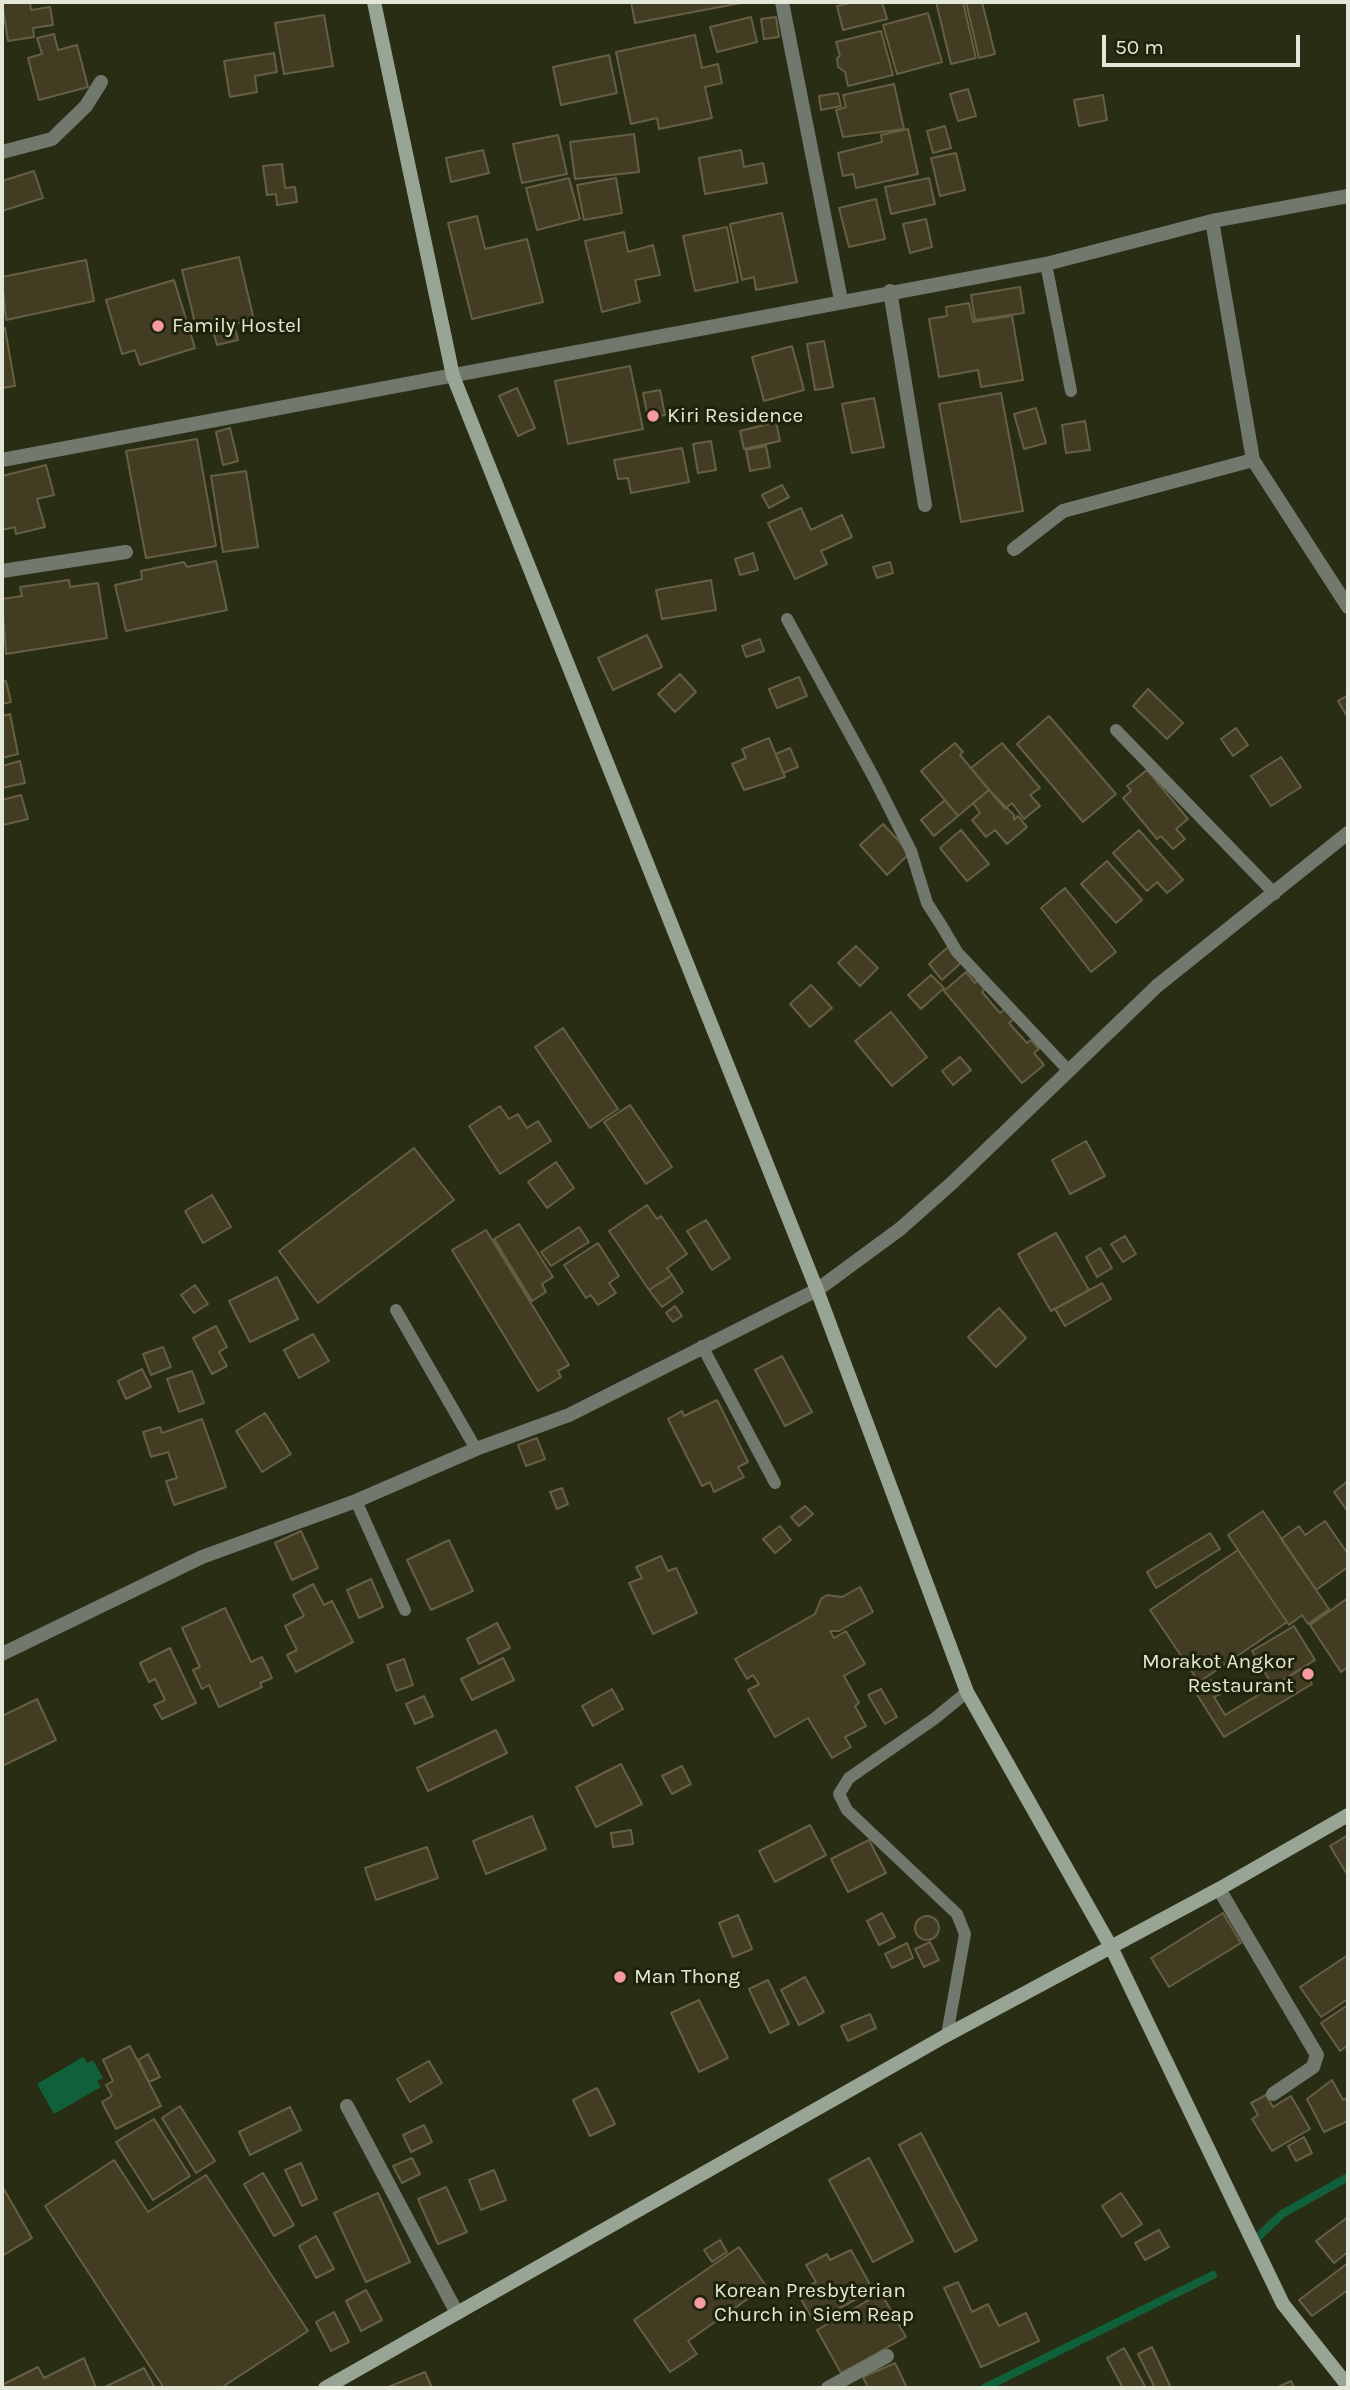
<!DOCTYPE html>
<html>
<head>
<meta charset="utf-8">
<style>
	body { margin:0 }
	#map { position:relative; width:1350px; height:2390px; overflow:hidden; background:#292d14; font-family:Karla,sans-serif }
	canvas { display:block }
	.frame { position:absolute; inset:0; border:4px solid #e3e7d7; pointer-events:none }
	.scale { position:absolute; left:1102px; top:35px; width:198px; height:32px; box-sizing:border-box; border:4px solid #e3e7d7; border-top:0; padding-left:9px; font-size:21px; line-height:24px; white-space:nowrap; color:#e3e7d7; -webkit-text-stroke:5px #1f230a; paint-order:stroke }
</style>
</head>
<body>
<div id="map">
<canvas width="1350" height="2390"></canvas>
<div class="frame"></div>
<div class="scale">50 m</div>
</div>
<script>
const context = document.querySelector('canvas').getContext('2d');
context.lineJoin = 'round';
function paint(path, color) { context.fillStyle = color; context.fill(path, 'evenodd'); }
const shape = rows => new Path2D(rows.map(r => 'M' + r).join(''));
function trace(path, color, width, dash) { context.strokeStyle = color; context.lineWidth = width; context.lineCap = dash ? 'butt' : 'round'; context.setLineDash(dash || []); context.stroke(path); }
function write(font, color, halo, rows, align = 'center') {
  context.font = font + ' Karla,sans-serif'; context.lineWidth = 6; context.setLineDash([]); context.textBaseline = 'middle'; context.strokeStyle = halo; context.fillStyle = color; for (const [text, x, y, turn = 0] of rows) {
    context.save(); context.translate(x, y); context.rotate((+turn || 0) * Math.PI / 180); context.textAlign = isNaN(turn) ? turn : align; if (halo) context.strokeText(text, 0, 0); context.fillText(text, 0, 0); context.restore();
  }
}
paint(shape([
	[83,2057,87,2063,93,2060,103,2078,97,2081,101,2087,54,2114,37,2084]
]), '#10613b');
trace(shape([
	[1259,2236,1282,2214,1348,2177],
	[984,2388,1213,2275]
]), '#10613b', 8);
const building = shape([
	[2,2,30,2,31,10,50,7,53,25,33,28,34,37,8,41,2,2],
	[631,2,746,2,635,23,631,2],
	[855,2,882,2,887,19,843,30,837,6,855,2],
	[936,2,963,2,976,58,951,64,936,2],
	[966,2,982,2,995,54,979,58,966,2],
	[928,13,942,62,897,74,883,25,928,13],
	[324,15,333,66,284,74,275,23,324,15],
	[751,17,757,42,717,52,710,27,751,17],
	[776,17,779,37,764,39,761,19,776,17],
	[881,31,893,75,848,86,845,72,838,67,837,58,840,56,836,42,881,31],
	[54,34,58,50,77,45,88,87,39,100,28,58,42,54,37,38,54,34],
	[695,35,702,68,718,64,722,83,705,87,712,118,659,129,657,118,631,124,616,52,695,35],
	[274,53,277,72,255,76,257,92,230,97,224,61,274,53],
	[609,55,617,93,561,105,553,67,609,55],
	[894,84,904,129,843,137,836,110,846,107,843,95,894,84],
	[968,89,976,116,958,121,950,94,968,89],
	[838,93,841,106,821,110,819,96,838,93],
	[1103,95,1107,120,1079,126,1074,100,1103,95],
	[945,126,951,148,933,153,927,131,945,126],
	[908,129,918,174,856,188,853,174,843,176,838,153,882,142,881,135,908,129],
	[634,134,639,172,575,179,570,142,634,134],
	[558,135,567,174,522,183,513,144,558,135],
	[483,150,489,173,451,182,446,158,483,150],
	[741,150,744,167,763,163,767,183,705,194,699,158,741,150],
	[956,153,965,190,940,196,931,158,956,153],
	[282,164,285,188,295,187,297,202,277,205,276,194,267,195,263,166,282,164],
	[34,171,43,198,2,211,2,181,34,171],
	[569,178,580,219,537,230,526,188,569,178],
	[616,178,622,213,584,220,577,185,616,178],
	[929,178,935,204,891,214,885,187,929,178],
	[876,199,885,239,849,247,839,208,876,199],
	[782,213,797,282,756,290,754,277,742,280,730,224,782,213],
	[477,216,485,249,527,239,543,302,472,319,448,223,477,216],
	[926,219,932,247,910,253,903,224,926,219],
	[727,227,738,282,695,291,683,236,727,227],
	[624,232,628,252,653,245,660,275,635,280,640,302,602,312,585,241,624,232],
	[239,257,254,320,234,324,238,340,217,345,212,327,197,331,182,270,239,257],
	[86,260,94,301,6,320,2,277,86,260],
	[174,280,195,348,140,365,135,350,122,354,106,300,174,280],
	[1020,287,1024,313,975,320,971,295,1020,287],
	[969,303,973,322,1012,316,1023,380,981,387,978,370,939,377,929,319,947,316,946,307,969,303],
	[5,328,15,386,2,388,2,329,5,328],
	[824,341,833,387,815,390,807,344,824,341],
	[792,346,804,390,764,401,752,357,792,346],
	[630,366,643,429,568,444,555,381,630,366],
	[517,388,535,428,518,436,499,396,517,388],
	[660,390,665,415,648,418,643,393,660,390],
	[1001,393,1023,511,961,522,939,404,1001,393],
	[874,398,884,447,852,453,842,404,874,398],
	[1036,408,1046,443,1024,449,1014,414,1036,408],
	[1085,421,1090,450,1066,453,1062,425,1085,421],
	[776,422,780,441,744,449,740,431,776,422],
	[230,428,238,461,223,465,216,432,230,428],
	[197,439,216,546,146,558,126,451,197,439],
	[711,441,716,470,698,473,693,444,711,441],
	[766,446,770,467,750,471,746,450,766,446],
	[682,448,689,482,631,493,628,478,618,479,614,460,682,448],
	[46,465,54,495,37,499,45,527,16,534,15,527,2,530,2,476,46,465],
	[246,471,258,547,223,552,211,476,246,471],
	[782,485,789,497,769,508,762,495,782,485],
	[801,508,811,530,842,515,852,537,821,551,827,564,795,579,768,523,801,508],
	[753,553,758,570,740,575,735,559,753,553],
	[216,561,227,610,126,631,115,585,142,579,141,571,184,562,187,567,216,561],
	[890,562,893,573,877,578,873,567,890,562],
	[69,580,70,587,98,583,107,638,6,654,2,599,22,596,20,587,69,580],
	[711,580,716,610,662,619,656,590,711,580],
	[647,635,662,667,613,690,598,658,647,635],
	[760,639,764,651,746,657,742,646,760,639],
	[680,674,696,692,675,712,658,694,680,674],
	[799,677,807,696,777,708,769,689,799,677],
	[6,681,11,702,2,704,2,682,6,681],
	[1148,689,1183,723,1167,739,1133,706,1148,689],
	[1348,695,1348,718,1338,701,1348,695],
	[10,714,18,754,2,758,2,716,10,714],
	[1049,716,1116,794,1083,822,1017,744,1049,716],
	[1236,728,1248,745,1233,756,1221,739,1236,728],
	[769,738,785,777,744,790,732,764,746,758,742,749,769,738],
	[955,743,963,752,960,755,989,790,958,816,921,771,955,743],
	[1002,743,1040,788,1030,795,1040,806,1024,819,1012,803,1005,809,971,768,1002,743],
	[790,748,798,767,783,773,776,754,790,748],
	[1281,757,1301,787,1271,806,1251,776,1281,757],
	[20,761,25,783,2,788,2,766,20,761],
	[1147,770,1188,819,1176,829,1185,839,1173,849,1161,836,1157,839,1123,798,1131,791,1127,786,1147,770],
	[989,790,1014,815,1014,820,1018,816,1027,827,1007,844,995,830,986,837,972,820,980,813,973,803,989,790],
	[21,795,28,819,3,825,2,800,21,795],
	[945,800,958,816,934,836,921,820,945,800],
	[883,824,910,853,887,875,860,845,883,824],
	[961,830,989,864,967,881,940,848,961,830],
	[1139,830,1183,880,1167,893,1157,882,1147,891,1113,853,1139,830],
	[1107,861,1142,900,1116,923,1081,884,1107,861],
	[1065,888,1116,952,1091,972,1041,908,1065,888],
	[856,946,878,968,860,986,838,963,856,946],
	[948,947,962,962,942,980,929,964,948,947],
	[966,972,975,983,980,978,987,987,982,992,1000,1013,1005,1009,1014,1019,1009,1023,1027,1043,1031,1040,1039,1049,1034,1053,1044,1065,1022,1083,944,991,966,972],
	[931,975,944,988,921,1009,908,995,931,975],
	[811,985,832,1008,810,1027,790,1004,811,985],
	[891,1012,927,1057,892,1086,855,1041,891,1012],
	[563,1028,618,1109,590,1128,535,1047,563,1028],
	[960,1057,971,1070,953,1085,942,1071,960,1057],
	[630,1105,672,1167,646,1184,604,1122,630,1105],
	[500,1106,509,1119,518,1114,527,1128,538,1121,551,1141,500,1174,469,1126,500,1106],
	[1086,1141,1105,1176,1070,1194,1052,1160,1086,1141],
	[414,1148,454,1200,318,1303,279,1251,414,1148],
	[556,1162,574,1188,547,1208,528,1182,556,1162],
	[212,1195,231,1227,203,1243,185,1211,212,1195],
	[647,1205,657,1219,661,1216,687,1254,667,1268,672,1275,649,1290,609,1231,647,1205],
	[706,1220,730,1258,712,1270,687,1231,706,1220],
	[519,1224,553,1277,542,1284,546,1292,532,1301,494,1239,519,1224],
	[579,1227,589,1242,551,1266,541,1252,579,1227],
	[486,1230,569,1365,558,1371,561,1377,538,1391,452,1250,486,1230],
	[1056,1233,1089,1290,1051,1311,1018,1254,1056,1233],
	[1125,1236,1136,1254,1123,1262,1111,1244,1125,1236],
	[598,1243,619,1276,609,1283,616,1293,598,1305,591,1295,586,1298,564,1265,598,1243],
	[1100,1248,1112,1268,1097,1277,1086,1257,1100,1248],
	[672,1275,683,1292,662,1307,649,1290,672,1275],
	[277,1277,298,1319,250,1342,229,1301,277,1277],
	[1102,1283,1111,1299,1065,1326,1055,1309,1102,1283],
	[195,1285,208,1304,194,1313,181,1295,195,1285],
	[675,1306,682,1316,673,1322,666,1313,675,1306],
	[999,1308,1026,1338,996,1367,968,1337,999,1308],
	[216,1326,227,1347,219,1352,227,1366,212,1374,193,1338,216,1326],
	[313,1334,329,1361,299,1378,284,1350,313,1334],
	[163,1347,171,1367,151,1375,143,1354,163,1347],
	[782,1356,812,1412,785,1426,755,1370,782,1356],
	[142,1369,151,1387,126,1399,118,1381,142,1369],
	[192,1371,204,1403,179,1412,167,1379,192,1371],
	[717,1400,748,1462,738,1467,744,1477,714,1492,710,1482,702,1486,668,1419,682,1411,684,1416,717,1400],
	[265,1413,291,1454,262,1472,236,1431,265,1413],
	[202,1419,226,1487,174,1505,166,1481,177,1478,168,1452,151,1457,143,1432,160,1427,162,1433,202,1419],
	[537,1438,545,1459,526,1466,518,1445,537,1438],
	[1348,1481,1348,1512,1334,1492,1348,1481],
	[562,1488,568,1504,557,1509,550,1492,562,1488],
	[805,1506,813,1514,799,1526,791,1517,805,1506],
	[1263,1511,1329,1609,1308,1624,1302,1615,1289,1625,1228,1535,1263,1511],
	[1325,1521,1348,1554,1348,1567,1316,1590,1281,1539,1299,1526,1305,1535,1325,1521],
	[780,1526,791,1540,775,1553,763,1539,780,1526],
	[301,1531,318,1568,292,1580,275,1543,301,1531],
	[1210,1533,1220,1549,1156,1588,1147,1572,1210,1533],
	[449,1540,473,1591,431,1610,407,1560,449,1540],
	[1238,1550,1287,1622,1199,1682,1150,1610,1238,1550],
	[661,1556,668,1571,676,1568,697,1613,653,1634,629,1583,642,1578,636,1567,661,1556],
	[371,1579,383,1607,359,1618,347,1590,371,1579],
	[313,1584,324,1605,332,1601,353,1642,296,1672,287,1655,297,1650,285,1626,304,1616,293,1595,313,1584],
	[860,1587,873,1612,839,1631,830,1631,834,1638,846,1631,865,1664,844,1676,859,1703,855,1706,866,1726,845,1737,851,1747,832,1758,808,1718,775,1737,748,1690,759,1684,753,1675,747,1679,735,1659,815,1614,821,1599,827,1595,842,1597,860,1587],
	[1348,1598,1348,1667,1341,1672,1310,1625,1348,1598],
	[225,1608,251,1662,262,1657,272,1678,260,1683,262,1687,219,1707,209,1685,202,1689,193,1670,200,1667,182,1628,225,1608],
	[497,1623,510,1648,479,1664,467,1639,497,1623],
	[1294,1626,1315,1660,1273,1686,1252,1651,1294,1626],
	[170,1648,196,1703,162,1719,154,1705,165,1700,155,1679,149,1682,140,1663,170,1648],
	[503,1658,514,1680,472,1700,461,1679,503,1658],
	[404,1659,413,1685,396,1691,387,1665,404,1659],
	[1303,1668,1312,1684,1224,1737,1194,1690,1211,1680,1220,1694,1214,1697,1225,1715,1303,1668],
	[612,1689,623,1709,593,1726,582,1706,612,1689],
	[881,1689,897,1717,885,1724,868,1695,881,1689],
	[424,1696,433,1716,415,1724,406,1704,424,1696],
	[37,1699,56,1740,2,1766,2,1716,37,1699],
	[496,1730,507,1753,428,1791,417,1768,496,1730],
	[621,1764,642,1804,596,1827,576,1787,621,1764],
	[682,1766,691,1784,672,1794,662,1776,682,1766],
	[532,1816,546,1849,486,1874,473,1841,532,1816],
	[810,1825,826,1855,775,1882,759,1851,810,1825],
	[631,1830,633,1844,613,1847,611,1833,631,1830],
	[1348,1835,1348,1876,1330,1846,1348,1835],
	[869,1840,886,1873,848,1892,831,1859,869,1840],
	[427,1847,438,1878,376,1900,365,1868,427,1847],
	[882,1913,895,1937,879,1945,867,1921,882,1913],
	[1223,1913,1241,1943,1169,1987,1151,1958,1223,1913],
	[738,1915,752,1949,733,1957,719,1923,738,1915],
	'915 1928a12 12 0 1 1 24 0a12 12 0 1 1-24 0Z',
	[930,1942,939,1960,924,1967,915,1949,930,1942],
	[907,1943,913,1958,892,1968,885,1954,907,1943],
	[1348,1955,1348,1999,1321,2017,1300,1987,1348,1955],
	[805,1977,824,2012,799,2025,781,1990,805,1977],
	[768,1980,789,2024,770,2033,749,1989,768,1980],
	[699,2000,728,2058,699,2072,671,2013,699,2000],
	[1348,2005,1348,2045,1340,2051,1321,2023,1348,2005],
	[870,2014,876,2028,848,2041,841,2026,870,2014],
	[130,2046,161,2106,116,2129,102,2102,112,2096,106,2085,113,2081,103,2060,130,2046],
	[148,2054,160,2077,149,2082,138,2060,148,2054],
	[429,2061,442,2083,410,2102,397,2079,429,2061],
	[1332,2080,1343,2100,1348,2098,1348,2121,1324,2132,1307,2099,1332,2080],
	[597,2088,615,2124,590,2136,573,2100,597,2088],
	[1266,2095,1273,2107,1291,2096,1310,2129,1272,2151,1252,2119,1258,2115,1251,2103,1266,2095],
	[180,2106,215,2161,196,2173,162,2118,180,2106],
	[290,2107,301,2130,250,2155,239,2132,290,2107],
	[154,2119,190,2176,153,2200,116,2142,154,2119],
	[424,2125,432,2142,411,2152,403,2135,424,2125],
	[921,2133,977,2240,955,2252,899,2145,921,2133],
	[1304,2137,1312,2153,1296,2161,1288,2146,1304,2137],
	[412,2158,420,2174,402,2183,393,2166,412,2158],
	[869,2158,913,2241,873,2262,829,2180,869,2158],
	[114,2160,148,2212,206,2175,308,2331,221,2388,164,2388,45,2206,114,2160],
	[301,2163,317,2199,302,2206,285,2170,301,2163],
	[494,2170,506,2200,481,2210,469,2180,494,2170],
	[263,2173,294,2225,274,2236,244,2184,263,2173],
	[2,2186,32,2238,2,2256,2,2186],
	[446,2187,467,2232,438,2244,418,2199,446,2187],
	[378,2193,410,2262,366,2282,334,2213,378,2193],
	[1121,2193,1142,2224,1122,2237,1102,2206,1121,2193],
	[1348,2217,1348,2252,1334,2263,1316,2241,1348,2217],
	[1159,2230,1169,2247,1145,2260,1135,2243,1159,2230],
	[316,2236,334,2269,316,2278,299,2246,316,2236],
	[720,2240,727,2252,712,2262,704,2250,720,2240],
	[739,2247,766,2286,688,2341,697,2354,670,2372,634,2320,739,2247],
	[851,2250,873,2290,814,2322,797,2292,816,2282,806,2265,827,2254,830,2260,851,2250],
	[1348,2263,1348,2290,1312,2316,1299,2300,1348,2263],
	[958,2282,972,2312,988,2304,999,2326,1026,2313,1039,2341,981,2367,944,2288,958,2282],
	[366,2290,382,2320,361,2331,346,2301,366,2290],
	[881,2293,906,2337,841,2373,817,2330,881,2293],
	[334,2312,349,2342,331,2351,316,2322,334,2312],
	[1152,2347,1171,2388,1155,2388,1138,2354,1152,2347],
	[1124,2348,1146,2388,1123,2388,1107,2358,1124,2348],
	[84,2358,96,2388,2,2388,2,2385,38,2367,44,2378,84,2358],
	[895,2363,907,2388,868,2388,863,2377,895,2363],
	[144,2368,155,2388,103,2388,144,2368],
	[425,2372,432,2388,386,2388,425,2372],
	[1291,2381,1294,2388,1276,2388,1291,2381]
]);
paint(building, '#423c22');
trace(building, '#665f44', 2);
trace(shape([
	[1046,264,1071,391],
	[787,619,873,776,911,851,927,903,943,928,957,952,1069,1071],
	[1116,730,1275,894],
	[396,1310,476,1449],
	[702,1346,775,1483],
	[356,1501,405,1610],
	[947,2035,965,1934,957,1914,847,1810,839,1794,849,1778,934,1719,967,1692]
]), '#71786e', 12);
trace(shape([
	[782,2,841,300],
	[2,152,52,139,86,106,101,82],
	[1212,221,1253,460,1348,607],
	[890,291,925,505],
	[2,460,1046,264,1212,221,1348,196],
	[1014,549,1063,511,1253,460],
	[2,571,126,552],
	[2,1654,202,1557,356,1501,476,1449,569,1415,817,1290,900,1229,953,1182,1157,986,1348,833],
	[1219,1889,1317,2055,1313,2067,1273,2094],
	[347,2106,457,2313],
	[828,2388,887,2356]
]), '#71786e', 14);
trace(shape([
	[374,2,453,376,817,1290,967,1692,1111,1947,1283,2304,1348,2386],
	[325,2388,947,2035,1219,1889,1348,1815]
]), '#99a594', 14);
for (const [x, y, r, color] of [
	[158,326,7,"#f49aa0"],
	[653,416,7,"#f49aa0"],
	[1308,1674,7,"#f49aa0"],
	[620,1977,7,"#f49aa0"],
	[700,2303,7,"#f49aa0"]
]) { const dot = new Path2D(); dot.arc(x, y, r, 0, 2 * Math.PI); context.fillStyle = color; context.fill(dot); trace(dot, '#1f230a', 2.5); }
write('21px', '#e3e7d7', '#1f230a', [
	["Family Hostel",172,326],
	["Kiri Residence",667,416],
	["Morakot Angkor",1294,1662,"right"],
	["Restaurant",1294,1686,"right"],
	["Man Thong",634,1977],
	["Korean Presbyterian",714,2291],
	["Church in Siem Reap",714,2315]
], 'left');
</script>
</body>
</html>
